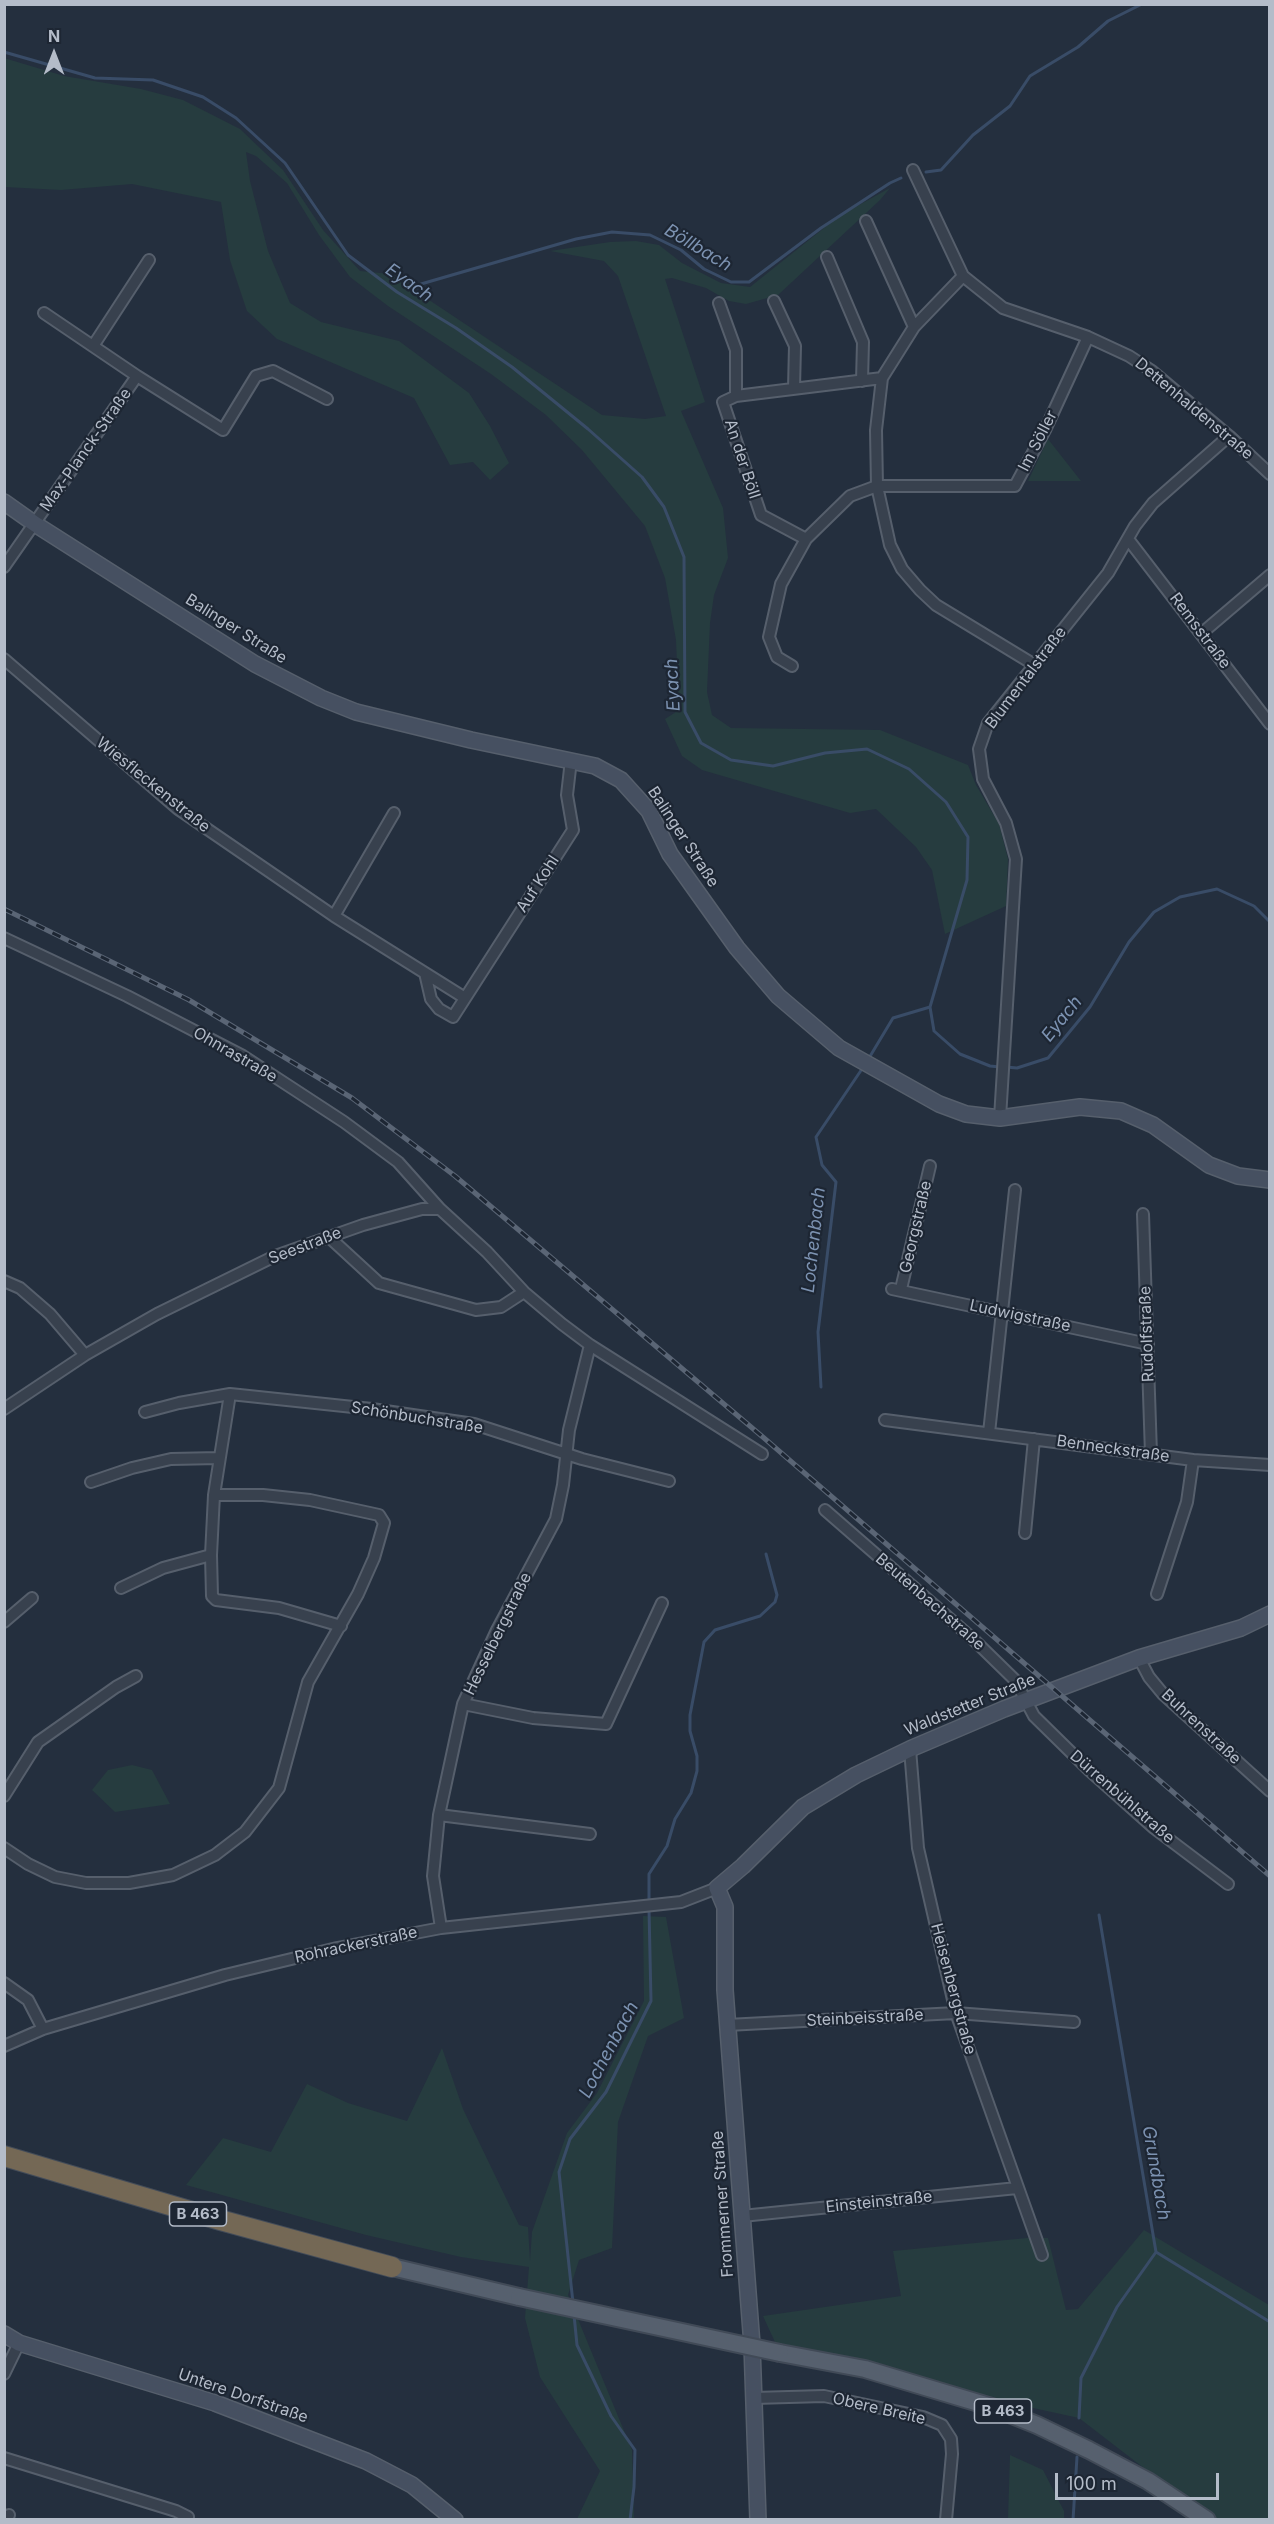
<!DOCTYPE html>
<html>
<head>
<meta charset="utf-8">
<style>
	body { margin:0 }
	#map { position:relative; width:1274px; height:2524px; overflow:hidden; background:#242f3e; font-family:Inter,sans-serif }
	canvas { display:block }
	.frame { position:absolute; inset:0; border:6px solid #b4bcc9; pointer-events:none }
	.north { position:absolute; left:24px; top:24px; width:60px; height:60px; -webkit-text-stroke:4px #1d2633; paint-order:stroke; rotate:0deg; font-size:16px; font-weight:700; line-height:24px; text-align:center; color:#b4bcc9 }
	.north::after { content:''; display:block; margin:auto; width:21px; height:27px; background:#b4bcc9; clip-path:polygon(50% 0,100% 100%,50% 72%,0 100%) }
	.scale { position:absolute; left:1055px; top:2473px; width:164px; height:27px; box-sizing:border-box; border:3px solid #b4bcc9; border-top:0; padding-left:8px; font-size:18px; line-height:21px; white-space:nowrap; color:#b4bcc9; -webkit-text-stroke:4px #1d2633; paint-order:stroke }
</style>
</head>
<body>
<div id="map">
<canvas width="1274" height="2524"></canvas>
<div class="frame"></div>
<div class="north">N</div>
<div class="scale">100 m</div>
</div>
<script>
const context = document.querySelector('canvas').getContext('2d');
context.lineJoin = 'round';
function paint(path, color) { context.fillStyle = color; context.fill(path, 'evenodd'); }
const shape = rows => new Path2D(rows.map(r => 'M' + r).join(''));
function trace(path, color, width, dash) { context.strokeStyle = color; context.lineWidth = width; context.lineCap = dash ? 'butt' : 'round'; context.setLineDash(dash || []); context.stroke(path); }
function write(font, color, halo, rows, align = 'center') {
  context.font = font + ' Inter,sans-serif'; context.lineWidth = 4.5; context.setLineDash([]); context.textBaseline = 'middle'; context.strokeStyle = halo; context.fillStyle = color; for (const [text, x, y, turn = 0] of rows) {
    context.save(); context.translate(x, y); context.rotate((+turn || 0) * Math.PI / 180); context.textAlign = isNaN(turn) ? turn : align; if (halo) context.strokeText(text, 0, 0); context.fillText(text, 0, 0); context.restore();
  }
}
paint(shape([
	[4,58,64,76,141,89,183,100,240,129,283,170,323,230,360,271,390,274,602,415,645,419,666,416,618,276,604,261,550,251,610,242,636,241,659,245,682,263,721,283,750,287,839,216,890,188,880,200,778,295,746,304,729,301,706,288,672,278,665,279,705,402,681,411,723,508,728,558,714,595,710,623,707,692,712,715,731,728,880,730,968,765,976,785,999,824,1008,859,1006,906,945,934,932,870,916,847,876,809,850,813,702,770,682,756,665,719,679,710,676,640,665,578,645,526,582,450,546,415,491,374,388,306,350,277,319,235,287,183,256,156,246,152,250,181,268,251,290,303,321,322,399,341,469,393,490,426,509,463,490,480,473,462,450,465,414,398,277,339,247,311,230,260,221,202,132,184,61,190,5,187],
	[1048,439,1081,481,1028,481],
	[132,1765,152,1770,170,1804,115,1812,92,1790,108,1770],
	[643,1916,666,1917,684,2018,648,2036,618,2122,612,2248,579,2260,568,2295,632,2450,634,2519,577,2519,600,2471,540,2377,525,2318,529,2267,461,2257,366,2235,186,2185,223,2138,271,2152,307,2084,348,2103,407,2121,442,2048,463,2109,519,2225,528,2227,530,2261,532,2232,567,2133,597,2093,644,2001],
	[1144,2230,1269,2305,1269,2519,1210,2519,1079,2418,780,2353,763,2316,901,2296,893,2251,1027,2238,1048,2238,1066,2310,1078,2309],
	[1010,2455,1043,2470,1064,2511,1064,2519,1008,2519]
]), '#263c3f');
trace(shape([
	[4,52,95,78,153,80,203,97,236,118,285,163,348,255,397,292,456,328,512,367,588,429,642,477,664,507,684,557,685,712,701,743,731,760,773,766,825,753,867,749,909,769,946,802,968,837,967,880,930,1007,934,1031,960,1054,990,1066,1000,1067],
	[926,172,941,170,973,135,1010,106,1030,76,1078,47,1108,21,1142,4],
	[421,284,576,239,612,232,650,235,681,250,704,269,731,282,749,282,821,228,890,183,901,178],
	[869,1058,893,1018,930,1007],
	[1006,1067,1017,1068,1048,1058,1090,1007,1129,942,1154,912,1180,897,1217,889,1254,906,1270,922],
	[821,1387,818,1332,836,1182,822,1165,816,1137,864,1066],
	[649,1902,649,1874,667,1846,675,1819,691,1793,697,1771,697,1756,690,1731,690,1715,704,1642,715,1630,760,1616,775,1602,777,1595,766,1554],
	[1156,2252,1270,2322],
	[573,2303,559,2172,570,2139,606,2092,651,2001,649,1909],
	[574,2315,577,2345,611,2416,635,2450,634,2487,630,2520],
	[1079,2418,1081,2378,1117,2307,1156,2252,1099,1915],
	[1073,2520,1077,2457]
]), '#394c67', 3);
const street = shape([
	[913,170,963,276,1003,308,1088,337,1129,356,1152,371,1229,436,1270,474],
	[866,221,914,327],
	[827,257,863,342,862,381],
	[963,276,914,327,882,378,876,430,877,486,890,545,902,569,920,590,936,605,1033,664],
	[774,301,795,346,794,388],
	[719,303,736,350,736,396],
	[93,346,149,260],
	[137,376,223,430,256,376,273,371,327,399],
	[806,539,761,515,723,402,736,396,882,378],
	[1128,539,1270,724],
	[4,567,137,376,44,313],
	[1202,633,1270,575],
	[4,659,178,809,334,916,465,998],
	[792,666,777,657,769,637,781,584,806,539,850,496,877,486,1015,486,1045,430,1088,337],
	[334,916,394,813],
	[4,938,127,996,243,1056,344,1122,398,1162,440,1209,487,1252,524,1292,562,1324,590,1345,762,1454],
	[425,973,431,999,439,1009,453,1017,573,830,567,795,571,760],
	[1000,1118,1016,859,1006,823,983,779,979,749,988,723,1108,573,1135,526,1153,503,1229,436],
	[1143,1214,1151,1454],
	[329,1237,379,1283,476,1310,501,1307,524,1292],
	[4,1281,20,1288,50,1314,85,1355],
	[892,1289,1148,1344],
	[901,1289,930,1166],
	[4,1409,85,1355,157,1314,275,1256,363,1225,422,1209,440,1209],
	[145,1412,179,1403,230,1394],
	[885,1420,1193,1460,1270,1465],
	[989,1433,1015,1190],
	[91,1482,132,1468,171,1459,219,1458],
	[825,1510,973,1639,1015,1680,1034,1716,1089,1770,1154,1828,1228,1884],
	[1025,1533,1034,1439],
	[121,1588,163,1568,211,1555],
	[1157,1594,1187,1502,1193,1460],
	[4,1622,32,1598],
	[341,1626,279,1608,216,1600,212,1596,211,1555,214,1495,230,1394,372,1409,474,1424,582,1459,669,1481],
	[1139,1658,1149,1677,1163,1694,1270,1791],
	[463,1704,533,1718,606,1724,662,1603],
	[910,1749,918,1848,956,2013,1042,2255],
	[4,1796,38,1742,116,1687,136,1676],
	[439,1815,590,1834],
	[4,1848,28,1864,55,1877,86,1883,129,1883,173,1875,215,1855,245,1832,279,1788,308,1682,358,1594,374,1558,384,1523,379,1515,310,1500,263,1495,214,1495],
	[441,1928,433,1876,439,1815,463,1704,497,1630,556,1519,563,1485,569,1430,590,1345],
	[4,1983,28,2000,43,2029],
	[727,2025,956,2013,1074,2022],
	[4,2046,43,2029,225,1975,337,1948,441,1928,681,1902,717,1888],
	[742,2216,1017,2188],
	[4,2374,19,2343],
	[754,2398,824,2396,923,2417,942,2425,951,2439,952,2454,946,2520],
	[4,2458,176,2511,188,2517,187,2520],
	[7,2520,9,2515]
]);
const secondary = shape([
	[4,502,35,524,255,664,321,698,356,712,471,740,595,766,621,780,649,811,670,854,737,948,778,996,839,1048,939,1104,966,1114,1000,1118,1080,1107,1121,1111,1153,1125,1209,1165,1238,1176,1270,1180],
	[4,2334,19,2343,215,2403,366,2461,412,2485,455,2520],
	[758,2520,752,2345,725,1990,725,1907,717,1888,743,1866,803,1807,856,1775,910,1749,1004,1709,1139,1658,1241,1628,1270,1614]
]);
const primary = shape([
	[392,2267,519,2297],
	[780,2353,865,2369,992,2407,1037,2425,1089,2450,1148,2481,1207,2520]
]);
const highway = shape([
	[4,2156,220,2220,392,2267]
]);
trace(street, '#565f6c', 14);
trace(secondary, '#565f6c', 18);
trace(primary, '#414a57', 20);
trace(highway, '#434c59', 22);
trace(street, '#38414e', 10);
trace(secondary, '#465061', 15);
trace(primary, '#56606e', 16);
trace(highway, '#746855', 20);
const rail = shape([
	[4,909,189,1000,352,1098,455,1176,764,1438,1270,1876]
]);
trace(rail, '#5a6575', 5);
trace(rail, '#1d2633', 3, [9]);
const primaryBridge = shape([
	[519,2297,780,2353]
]);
trace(primaryBridge, '#414a57', 20, []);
trace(primaryBridge, '#56606e', 16);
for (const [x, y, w] of [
	[198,2214,57],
	[1003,2411,57]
]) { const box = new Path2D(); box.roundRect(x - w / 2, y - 12, w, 24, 4.5); context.fillStyle = '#1d2633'; context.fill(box); trace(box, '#b4bcc9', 1.5); }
write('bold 15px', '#b4bcc9', null, [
	["B 463",198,2214],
	["B 463",1003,2411]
]);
write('16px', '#b4bcc9', '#1d2633', [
	["Dettenhaldenstraße",1194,409,40],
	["Im Söller",1038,441,-63],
	["Max-Planck-Straße",86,450,-55],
	["An der Böll",742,459,72],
	["Balinger Straße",236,629,32],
	["Remsstraße",1200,631,53],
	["Blumentalstraße",1026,678,-53],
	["Wiesfleckenstraße",153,785,39],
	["Balinger Straße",683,837,57],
	["Auf Kohl",538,884,-57],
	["Ohnrastraße",235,1055,30],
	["Georgstraße",916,1227,-77],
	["Seestraße",305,1246,-21],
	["Ludwigstraße",1020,1316,12],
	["Rudolfstraße",1147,1334,-92],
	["Schönbuchstraße",417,1418,9],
	["Benneckstraße",1113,1449,8],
	["Beutenbachstraße",930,1602,41],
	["Hesselbergstraße",498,1634,-64],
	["Waldstetter Straße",970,1705,-22],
	["Buhrenstraße",1201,1727,43],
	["Dürrenbühlstraße",1122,1797,41],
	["Rohrackerstraße",356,1945,-12],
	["Heisenbergstraße",953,1989,75],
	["Steinbeisstraße",865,2018,-3],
	["Einsteinstraße",879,2202,-6],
	["Frommerner Straße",723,2204,-94],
	["Untere Dorfstraße",243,2396,19],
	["Obere Breite",879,2409,13]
]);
write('italic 18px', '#7c92b1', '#1d2633', [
	["Böllbach",698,248,31],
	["Eyach",409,283,35],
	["Eyach",673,685,-93],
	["Eyach",1062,1019,-51],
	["Lochenbach",814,1240,-84],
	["Lochenbach",609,2050,-62],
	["Grundbach",1156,2173,80]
]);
</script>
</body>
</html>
